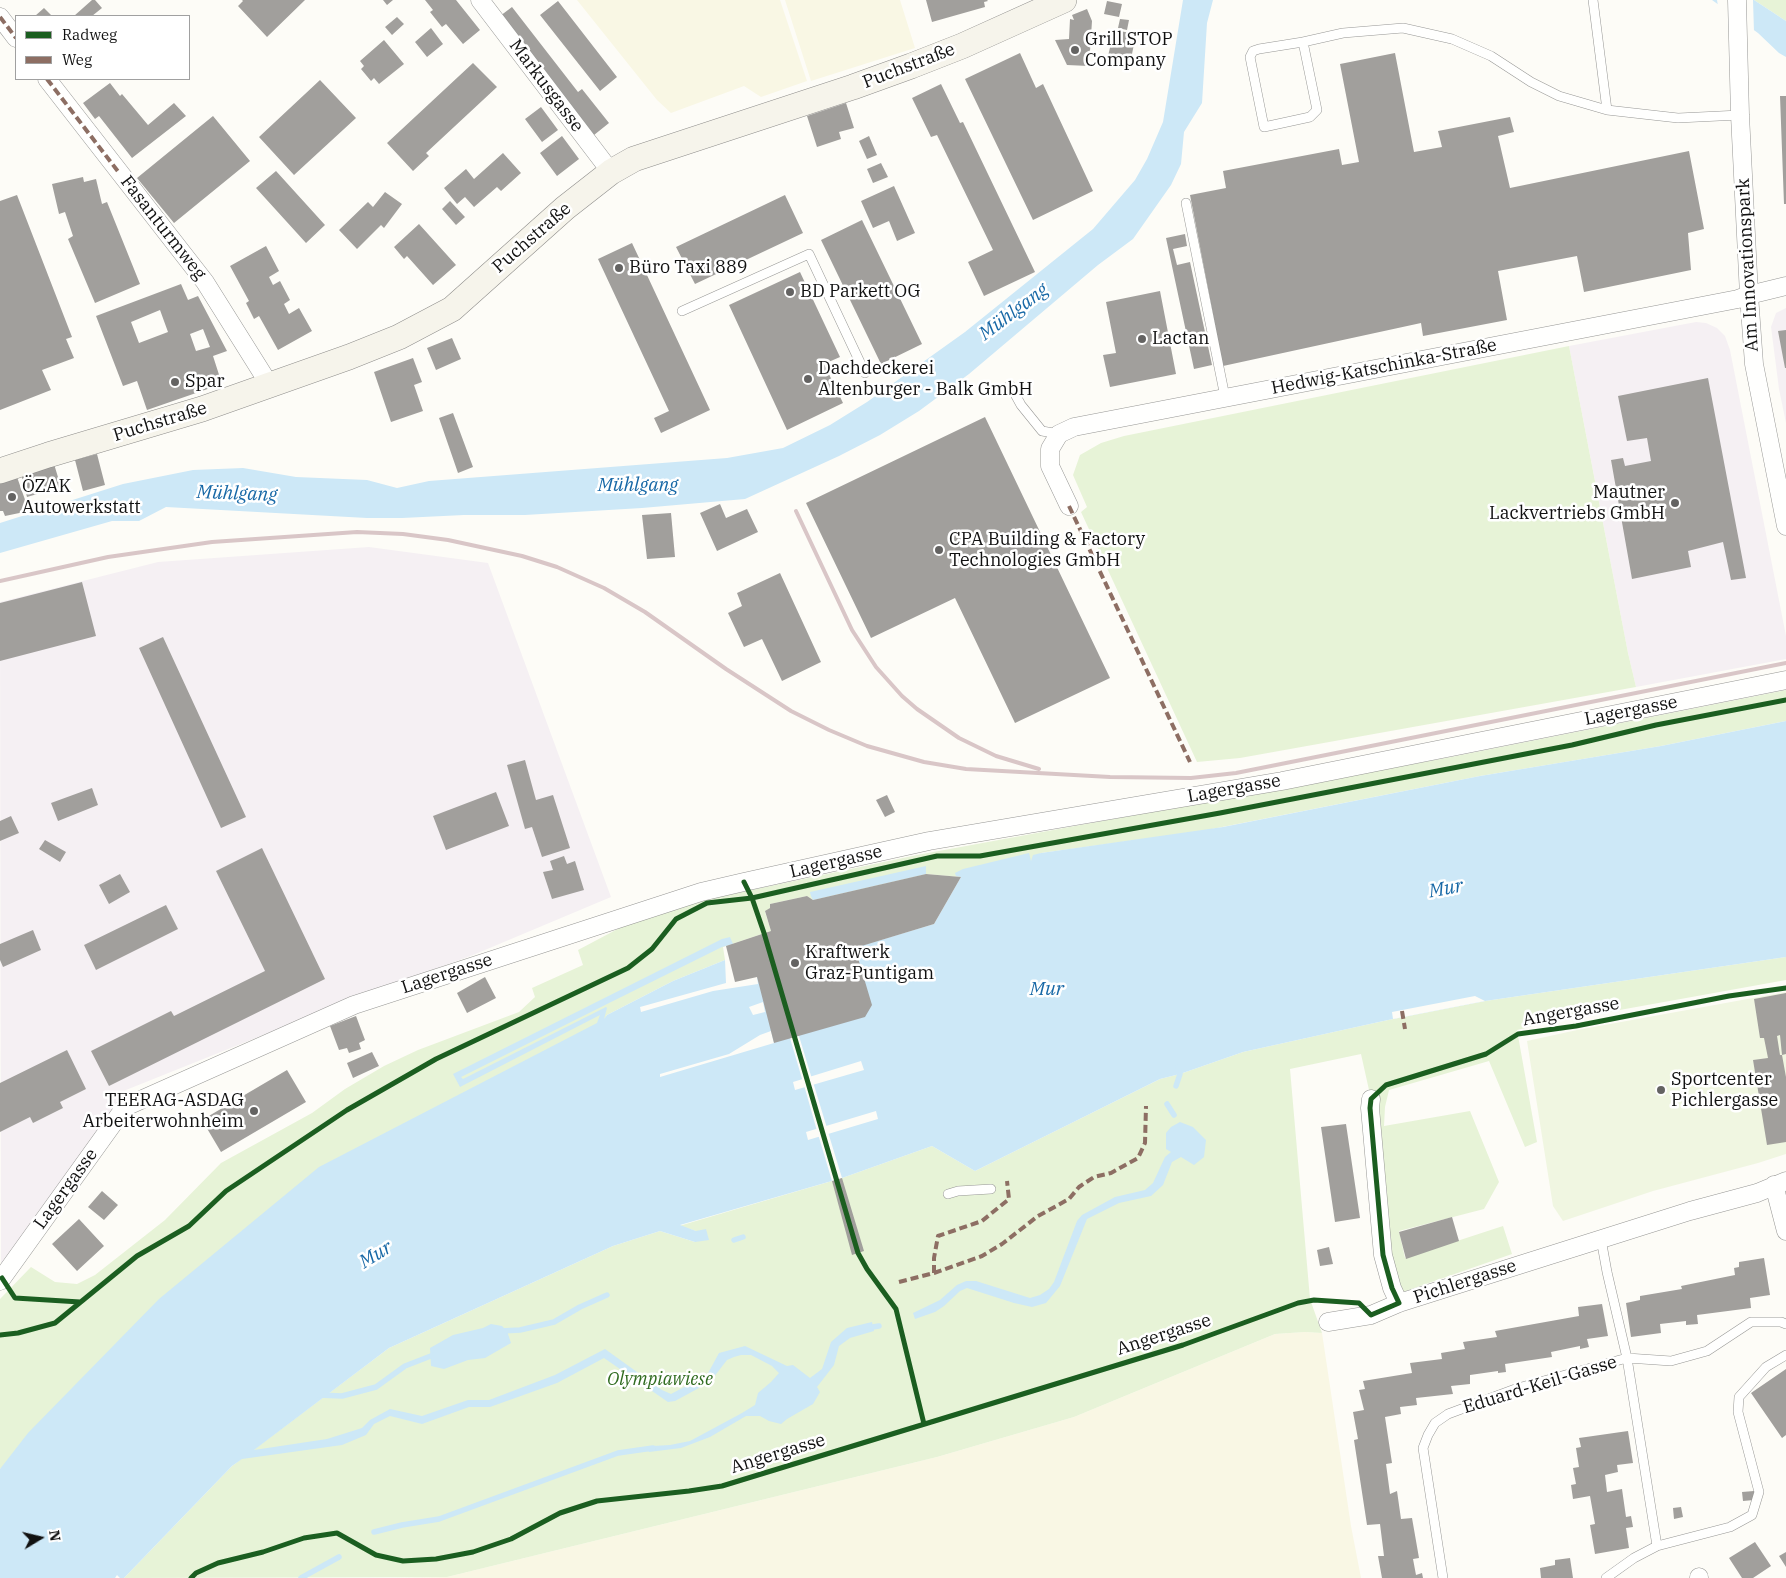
<!DOCTYPE html>
<html>
<head>
<meta charset="utf-8">
<style>
	body { margin:0 }
	#map { position:relative; width:1786px; height:1578px; overflow:hidden; background:#fdfcf7; font-family:"IBM Plex Serif",serif }
	canvas { display:block }
	.legend { position:absolute; left:15px; top:15px; width:175px; height:65px; box-sizing:border-box; background:#fff; border:1px solid #a0a0a0; margin:0; padding:6px 9px; list-style:none; font-size:15px; color:#111 }
	.legend li { display:flex; align-items:center; gap:10px; height:25px }
	.legend b { width:25px; border:1px solid #a0a0a0 }
	.north { position:absolute; left:15px; top:1513px; width:50px; height:50px; -webkit-text-stroke:4px #fff; paint-order:stroke; rotate:81deg; font-size:14px; font-weight:700; line-height:20px; text-align:center; color:#111 }
	.north::after { content:''; display:block; margin:auto; width:18px; height:22px; background:#111; clip-path:polygon(50% 0,100% 100%,50% 72%,0 100%) }
</style>
</head>
<body>
<div id="map">
<canvas width="1786" height="1578"></canvas>
<ul class="legend">
<li><b style="height:6px;background:#1b5e20"></b>Radweg</li>
<li><b style="height:6px;background:#8d6e63"></b>Weg</li>
</ul>
<div class="north">N</div>
</div>
<script>
const context = document.querySelector('canvas').getContext('2d');
context.lineJoin = 'round';
function paint(path, color) { context.fillStyle = color; context.fill(path, 'evenodd'); }
const shape = rows => new Path2D(rows.map(r => 'M' + r).join(''));
function trace(path, color, width, dash) { context.strokeStyle = color; context.lineWidth = width; context.lineCap = dash ? 'butt' : 'round'; context.setLineDash(dash || []); context.stroke(path); }
function write(font, color, halo, rows, align = 'center') {
  context.font = font + ' "IBM Plex Serif",serif'; context.lineWidth = 5; context.setLineDash([]); context.textBaseline = 'middle'; context.strokeStyle = halo; context.fillStyle = color; for (const [text, x, y, turn = 0] of rows) {
    context.save(); context.translate(x, y); context.rotate((+turn || 0) * Math.PI / 180); context.textAlign = isNaN(turn) ? turn : align; if (halo) context.strokeText(text, 0, 0); context.fillText(text, 0, 0); context.restore();
  }
}
paint(shape([
	[1786,308,1786,423,1779,389,1771,327,1776,313],
	[1696,322,1706,323,1717,328,1725,336,1730,350,1786,636,1786,659,1636,687,1628,653,1569,346],
	[369,547,488,563,611,897,473,955,343,1003,126,1090,1,1277,0,602,158,562]
]), '#f5f0f3');
paint(shape([
	[577,0,780,0,807,81,761,97,744,86,671,113,657,100],
	[785,0,900,0,915,48,811,81],
	[1305,1332,1322,1333,1351,1526,1361,1578,389,1578,447,1577,937,1457,1074,1417,1275,1334]
]), '#f9f7e4');
paint(shape([
	[1754,0,1786,0,1786,21,1757,2],
	[1569,346,1628,653,1636,687,1240,758,1197,762,1081,512,1087,507,1073,475,1080,455,1101,443,1124,436],
	[1786,690,1786,721,1661,746,1480,776,1202,831,1041,853,1031,861,961,877,926,874,813,900,807,896,770,904,770,908,765,912,771,931,723,947,725,960,673,981,607,1015,603,1022,0,1469,0,1299,31,1267,55,1282,77,1284,95,1275,165,1220,221,1163,312,1113,345,1089,384,1066,418,1050,519,1012,535,997,532,988,583,965,578,950,627,924,704,900,917,855,1451,757],
	[1786,957,1786,980,1542,1024,1517,1030,1537,1142,1525,1147,1489,1061,1389,1090,1385,1107,1384,1126,1470,1111,1499,1182,1484,1209,1399,1231,1405,1258,1503,1226,1512,1254,1403,1292,1392,1288,1371,1099,1361,1054,1290,1069,1310,1299,1322,1333,1305,1332,1275,1334,1074,1417,937,1457,447,1577,124,1578,232,1466,389,1348,613,1246,660,1231,695,1242,696,1231,679,1226,842,1178,932,1146,975,1171,1160,1079,1180,1074,1243,1052,1388,1020,1485,1001]
]), '#e7f3d7');
paint(shape([
	[1786,992,1786,1154,1758,1163,1653,1191,1563,1221,1553,1206,1527,1041,1577,1030]
]), '#f0f6e1');
paint(shape([
	[1183,0,1213,0,1207,23,1202,103,1184,132,1181,164,1171,185,1133,239,1098,265,969,374,919,411,880,435,839,456,745,499,642,508,525,515,464,515,402,518,367,518,166,507,139,521,112,521,0,553,0,523,123,484,193,470,243,468,296,477,367,480,397,488,429,481,727,458,783,448,830,425,867,402,965,332,1093,229,1135,180,1147,159,1163,122],
	[1712,0,1754,0,1786,21,1786,57,1779,53,1758,33],
	[1786,721,1786,957,1485,1001,1388,1020,1243,1052,1180,1074,1160,1079,975,1171,932,1146,842,1178,680,1225,696,1231,706,1229,709,1240,695,1242,660,1231,613,1246,389,1348,254,1450,327,1439,362,1428,370,1420,390,1409,422,1416,468,1400,489,1400,555,1375,605,1349,662,1390,671,1394,707,1375,719,1353,745,1346,787,1366,793,1365,810,1378,822,1369,831,1342,847,1328,872,1322,874,1331,850,1338,839,1346,834,1365,817,1387,820,1392,813,1404,787,1419,781,1424,769,1421,760,1416,746,1416,710,1437,681,1448,649,1452,647,1448,653,1446,670,1445,690,1441,742,1413,755,1405,758,1393,771,1382,779,1373,772,1366,751,1355,741,1355,734,1357,727,1360,710,1382,675,1401,668,1402,604,1358,557,1383,490,1407,469,1407,422,1424,390,1416,374,1424,366,1435,342,1445,242,1459,232,1466,124,1578,120,1578,117,1575,115,1578,0,1578,0,1469,28,1433,159,1299,319,1167,597,1023,600,1015,460,1087,453,1074,722,939,730,937,733,944,722,947,603,1006,461,1077,463,1079,606,1007,607,1008,604,1019,607,1015,673,981,725,960,726,983,640,1007,641,1012,713,991,758,984,757,977,934,924,961,877,956,876,955,873,963,869,1029,853,1031,861,1033,855,1041,853,1223,827,1480,776,1661,746],
	[763,1002,765,1012,753,1015,749,1007],
	[771,1031,774,1043,660,1077,660,1074,729,1054,760,1035],
	[861,1061,864,1070,795,1090,793,1082],
	[876,1111,878,1119,808,1140,806,1132],
	[926,866,926,874,813,900,811,896,810,892],
	[1180,1122,1193,1127,1206,1140,1204,1157,1194,1165,1181,1157,1172,1162,1163,1185,1151,1196,1119,1203,1087,1219,1060,1286,1046,1303,1032,1307,1014,1303,967,1288,960,1291,944,1306,935,1312,915,1319,913,1313,940,1300,957,1285,966,1281,976,1281,1030,1298,1040,1295,1049,1289,1054,1282,1077,1221,1082,1215,1115,1197,1145,1190,1153,1183,1165,1157,1171,1152,1166,1149,1166,1133,1171,1127],
	[491,1324,502,1326,507,1331,511,1343,485,1358,468,1360,444,1369,431,1366,430,1348,453,1335,483,1328]
]), '#cde8f7');
paint(shape([
	[1717,0,1753,0,1754,32,1718,6],
	[1475,996,1485,1001,1393,1019,1392,1012],
	[799,1036,812,1079,803,1082,790,1038],
	[813,1082,827,1128,817,1131,804,1085],
	[828,1132,842,1178,832,1181,818,1134]
]), '#fdfcf7');
trace(shape([
	[1176,1086,1180,1074,1178,1067],
	[1167,1104,1174,1115],
	[734,1240,743,1237],
	[866,1328,879,1326],
	[501,1331,520,1330,554,1322,580,1307,607,1295],
	[318,1395,342,1396,376,1387,405,1366,436,1354],
	[374,1532,402,1525,439,1519,618,1453,653,1448],
	[301,1578,339,1557]
]), '#cde8f7', 5.5);
paint(shape([
	[92,0,95,0,102,8,92,16,74,16],
	[242,0,305,0,267,37,238,6,243,1],
	[383,0,393,0,387,5],
	[425,0,456,0,480,30,463,44,446,24,442,27,430,12,433,10],
	[926,0,987,0,988,1,984,2,985,7,932,22],
	[558,1,617,77,600,91,540,15],
	[1107,1,1122,4,1119,17,1104,14],
	[512,7,578,92,582,89,609,123,594,135,500,16],
	[44,8,52,16,35,16],
	[1087,9,1092,21,1089,66,1067,65,1055,40,1069,39,1070,19,1074,20,1072,15],
	[397,17,404,24,392,35,385,27],
	[1120,19,1129,20,1127,30,1118,28],
	[431,28,443,44,427,57,415,42],
	[1114,30,1136,34,1129,69,1106,65],
	[384,40,404,64,379,84,374,78,371,81,361,69,364,66,360,61],
	[1020,53,1036,88,1043,84,1093,191,1033,220,965,79],
	[1395,53,1414,152,1442,147,1438,131,1510,117,1514,132,1498,136,1510,188,1689,151,1704,229,1688,233,1691,270,1584,292,1577,256,1498,271,1507,320,1423,336,1421,323,1223,366,1190,195,1226,188,1223,171,1339,149,1342,165,1359,162,1340,64],
	[473,63,497,87,426,153,429,156,413,171,387,143],
	[320,80,356,118,294,175,259,137],
	[110,83,120,96,122,94,148,125,174,103,186,116,132,158,99,116,95,119,83,103],
	[941,84,960,123,963,122,1035,272,984,296,968,262,993,250,937,135,931,137,912,98],
	[1780,96,1786,96,1786,204,1784,204],
	[846,103,854,128,839,132,841,139,817,147,807,116],
	[541,107,558,130,542,142,525,119],
	[213,116,250,161,174,223,137,178],
	[562,136,579,159,557,176,540,153],
	[869,136,877,155,867,159,859,141],
	[503,153,521,173,501,191,497,187,474,207,465,197,457,204,444,188,466,169,474,179],
	[881,163,888,177,873,183,867,169],
	[276,171,325,225,306,243,256,188],
	[83,177,84,182,96,179,102,204,107,202,140,284,95,303,68,239,73,236,65,212,59,214,52,184],
	[894,186,915,233,897,241,889,221,873,228,861,201],
	[385,192,402,204,384,228,381,225,357,249,339,230,368,202,373,207],
	[17,195,72,337,66,339,74,358,42,370,51,390,0,410,0,201],
	[785,195,803,233,695,284,676,247],
	[450,201,465,217,456,225,442,209],
	[862,220,922,344,881,364,821,240],
	[419,224,456,265,433,285,407,256,404,259,394,247],
	[1185,234,1187,246,1173,249,1177,265,1190,262,1212,365,1194,369,1166,238],
	[632,243,710,410,661,433,654,418,669,411,598,259],
	[266,246,279,271,269,277,273,285,280,281,290,300,284,304,289,314,299,308,312,331,278,350,259,316,254,319,246,303,249,301,230,266],
	[800,272,840,357,824,364,843,403,787,430,729,305],
	[181,284,188,300,198,296,227,351,213,356,222,384,147,410,137,381,123,386,96,316],
	[160,310,168,332,139,343,131,322],
	[203,329,210,347,196,351,190,334],
	[1160,291,1176,374,1110,387,1103,355,1116,353,1106,302],
	[1786,330,1786,368,1785,368,1778,331],
	[452,338,461,359,436,370,427,348],
	[413,358,422,382,414,385,423,411,391,422,374,372],
	[1708,378,1746,578,1731,580,1723,542,1688,551,1691,567,1632,579,1611,460,1623,458,1625,466,1651,461,1647,438,1627,441,1618,396],
	[453,413,473,467,458,473,439,418],
	[985,417,1110,678,1015,723,955,598,871,638,806,503],
	[97,454,105,485,83,491,75,460],
	[54,464,61,487,27,497,21,474],
	[17,477,29,511,5,516,3,511,0,511,0,483],
	[720,504,726,518,747,509,758,532,717,551,700,513],
	[671,513,675,557,647,559,642,515],
	[780,573,821,662,782,681,762,639,744,647,728,613,742,606,737,593],
	[82,582,96,636,0,661,0,603],
	[163,637,246,817,221,828,139,648],
	[525,760,536,800,553,795,570,848,542,857,532,827,525,829,507,765],
	[92,788,98,805,58,821,51,803],
	[496,792,509,826,446,850,433,816],
	[887,795,895,812,885,817,876,800],
	[11,816,19,833,0,841,0,821],
	[45,840,66,852,60,862,39,849],
	[262,848,325,979,109,1086,91,1051,171,1011,174,1016,265,971,216,871],
	[564,856,567,864,575,861,584,890,552,899,543,872,553,870,550,861],
	[120,874,130,892,109,904,99,885],
	[926,874,961,877,934,924,855,948,872,1005,865,1017,774,1043,757,977,735,982,726,946,771,931,765,911,770,908,770,904,807,896,813,900],
	[166,905,178,929,96,970,84,945],
	[33,930,41,950,3,967,0,960,0,944],
	[485,977,496,998,467,1013,457,993],
	[1786,993,1786,1054,1782,1055,1780,1035,1777,1036,1780,1055,1782,1055,1786,1077,1786,1142,1767,1145,1753,1060,1768,1058,1764,1038,1760,1038,1754,999],
	[356,1016,365,1040,359,1043,361,1049,349,1053,347,1048,339,1050,330,1026],
	[67,1050,86,1089,60,1102,63,1108,33,1123,30,1117,0,1132,0,1083],
	[372,1052,379,1066,353,1078,347,1063],
	[287,1070,306,1102,221,1152,202,1120],
	[1346,1124,1360,1218,1335,1222,1321,1127],
	[842,1178,864,1251,852,1255,832,1181],
	[102,1191,118,1205,104,1220,88,1207],
	[1452,1217,1459,1241,1406,1259,1399,1232],
	[79,1219,104,1246,77,1271,52,1244],
	[1329,1247,1333,1264,1320,1266,1317,1250],
	[1764,1258,1770,1295,1750,1298,1751,1308,1697,1315,1698,1324,1686,1325,1686,1321,1660,1324,1661,1333,1631,1337,1626,1303,1640,1300,1640,1296,1682,1289,1681,1286,1735,1275,1734,1268,1739,1267,1739,1262],
	[1602,1304,1608,1336,1587,1339,1589,1347,1580,1349,1580,1346,1551,1352,1552,1357,1505,1364,1506,1372,1498,1373,1498,1371,1470,1375,1470,1384,1451,1386,1453,1394,1416,1398,1417,1405,1400,1407,1401,1414,1385,1417,1392,1463,1386,1464,1390,1494,1397,1491,1401,1519,1412,1518,1419,1558,1413,1559,1416,1575,1422,1573,1423,1578,1382,1578,1378,1556,1384,1556,1380,1524,1367,1525,1354,1440,1358,1439,1353,1412,1364,1410,1359,1390,1365,1389,1363,1381,1412,1373,1410,1363,1442,1359,1441,1353,1465,1349,1463,1342,1497,1337,1495,1331,1579,1316,1578,1307],
	[1786,1369,1786,1435,1782,1438,1751,1393],
	[1628,1431,1633,1463,1617,1465,1618,1472,1605,1475,1607,1492,1622,1489,1626,1517,1631,1516,1633,1527,1626,1528,1629,1548,1595,1554,1590,1525,1595,1524,1590,1496,1573,1499,1571,1485,1576,1484,1573,1468,1579,1467,1576,1448,1581,1447,1579,1438],
	[1754,1491,1754,1500,1743,1501,1742,1492],
	[1681,1507,1683,1517,1674,1519,1673,1508],
	[1755,1542,1771,1566,1753,1578,1742,1578,1729,1558],
	[1786,1552,1786,1567,1779,1556],
	[1570,1558,1573,1578,1541,1578,1540,1568,1555,1565,1555,1560]
]), '#a19f9c');
const service = shape([
	[1593,0,1607,110],
	[1303,42,1343,33,1403,28,1452,39,1491,56,1531,82,1559,96,1607,110,1678,118,1740,115],
	[1303,42,1317,110,1310,117,1264,127,1250,57,1253,51,1259,49,1303,42],
	[1186,203,1225,397],
	[682,311,809,254,865,373],
	[1010,385,1021,405,1042,431,1059,434],
	[948,1194,958,1191,991,1189],
	[1601,1239,1607,1272,1627,1358,1657,1546,1634,1558,1606,1578],
	[1657,1546,1730,1527,1752,1515,1759,1492,1738,1412,1739,1397,1766,1367,1786,1355],
	[1443,1578,1423,1448,1428,1435,1435,1423,1448,1414,1518,1388,1627,1358,1671,1361,1707,1351,1751,1322,1781,1322,1786,1324]
]);
const minor = shape([
	[480,0,611,172],
	[1737,0,1740,115,1749,295,1754,364,1786,526],
	[0,17,16,38],
	[47,79,205,282,264,376,267,385],
	[1069,506,1050,466,1050,449,1059,434,1074,427,1738,299,1749,295,1786,286],
	[1371,1099,1370,1108,1383,1255,1392,1288,1399,1303],
	[1774,1185,1786,1231],
	[0,1281,125,1107,354,1005,701,892,744,882,929,841,1282,781,1786,680],
	[1328,1322,1371,1315,1399,1303,1690,1211,1757,1193,1786,1181],
	[1699,1577,1699,1578]
]);
const secondary = shape([
	[0,471,48,455,202,409,349,357,399,337,452,309,565,208,611,172,634,159,853,87,911,66,962,46,1064,0]
]);
trace(service, '#979795', 10);
trace(minor, '#979795', 19);
trace(secondary, '#8e8d8b', 26);
trace(service, '#fffffe', 9);
trace(minor, '#fffffe', 18);
trace(secondary, '#f6f4eb', 25);
trace(shape([
	[796,511,852,630,876,667,902,696,917,709,959,738,996,756,1039,769],
	[0,581,108,557,212,542,357,532,403,534,448,540,522,556,557,567,604,588,645,612,726,669,791,711,829,730,867,746,924,762,966,769,1110,777,1191,778,1236,773,1786,663]
]), '#d9c6c7', 4);
trace(shape([
	[0,17,16,38],
	[47,79,120,174],
	[1069,506,1190,762],
	[1402,1011,1405,1029],
	[934,1273,934,1258,938,1236,982,1221,1009,1199,1007,1181],
	[899,1282,934,1273,982,1256,1002,1244,1038,1216,1069,1199,1079,1187,1094,1177,1111,1173,1138,1158,1145,1143,1146,1106]
]), '#8d6e63', 4, [8, 4]);
trace(shape([
	[744,882,752,898,764,933,858,1253,867,1269,896,1309,924,1424],
	[2,1278,15,1298,80,1302],
	[0,1335,18,1333,55,1323,137,1256,189,1226,226,1191,347,1110,436,1059,628,968,652,949,676,919,707,903,752,898,937,856,980,856,1220,813,1572,745,1656,725,1786,700],
	[191,1578,196,1573,218,1563,263,1552,304,1538,337,1533,376,1555,403,1561,436,1559,473,1552,511,1539,560,1513,597,1501,689,1491,722,1486,1183,1345,1298,1303,1314,1300,1359,1303,1371,1315,1399,1303,1392,1288,1383,1255,1370,1108,1371,1099,1386,1085,1486,1054,1518,1034,1576,1026,1729,996,1786,988]
]), '#1b5e20', 5);
for (const [x, y, r, color] of [
	[1075,50,5,"#646362"],
	[619,268,5,"#646362"],
	[790,292,5,"#646362"],
	[1142,339,5,"#646362"],
	[808,379,5,"#646362"],
	[175,382,5,"#646362"],
	[12,497,5,"#646362"],
	[1675,503,5,"#646362"],
	[939,550,5,"#646362"],
	[795,963,5,"#646362"],
	[1661,1090,5,"#646362"],
	[254,1111,5,"#646362"]
]) { const dot = new Path2D(); dot.arc(x, y, r, 0, 2 * Math.PI); context.fillStyle = color; context.fill(dot); trace(dot, '#fff', 2); }
write('18px', '#111', '#fff', [
	["Grill STOP",1085,40],
	["Company",1085,61],
	["Büro Taxi 889",629,268],
	["BD Parkett OG",800,292],
	["Lactan",1152,339],
	["Dachdeckerei",818,369],
	["Altenburger - Balk GmbH",818,390],
	["Spar",185,382],
	["ÖZAK",22,487],
	["Autowerkstatt",22,508],
	["Mautner",1665,493,"right"],
	["Lackvertriebs GmbH",1665,514,"right"],
	["CPA Building & Factory",949,540],
	["Technologies GmbH",949,561],
	["Kraftwerk",805,953],
	["Graz-Puntigam",805,974],
	["Sportcenter",1671,1080],
	["Pichlergasse",1671,1101],
	["TEERAG-ASDAG",244,1101,"right"],
	["Arbeiterwohnheim",244,1122,"right"]
], 'left');
write('18px', '#111', '#fff', [
	["Puchstraße",909,66,-21],
	["Markusgasse",546,86,53],
	["Fasanturmweg",163,228,52],
	["Puchstraße",532,238,-41],
	["Am Innovationspark",1748,265,-93],
	["Hedwig-Katschinka-Straße",1384,367,-11],
	["Puchstraße",160,422,-17],
	["Lagergasse",1631,711,-11],
	["Lagergasse",1234,789,-10],
	["Lagergasse",836,862,-13],
	["Lagergasse",447,974,-18],
	["Angergasse",1571,1012,-10],
	["Lagergasse",66,1189,-54],
	["Pichlergasse",1465,1282,-18],
	["Angergasse",1164,1335,-18],
	["Eduard-Keil-Gasse",1540,1385,-17],
	["Angergasse",778,1454,-17]
]);
write('italic 18px', '#2f6b1f', '#fff', [
	["Olympiawiese",660,1380]
]);
write('italic 19px', '#1768a6', '#fff', [
	["Mühlgang",1014,312,-37],
	["Mühlgang",638,486],
	["Mühlgang",237,494,2],
	["Mur",1446,889,-10],
	["Mur",1047,990],
	["Mur",376,1255,-32]
]);
</script>
</body>
</html>
